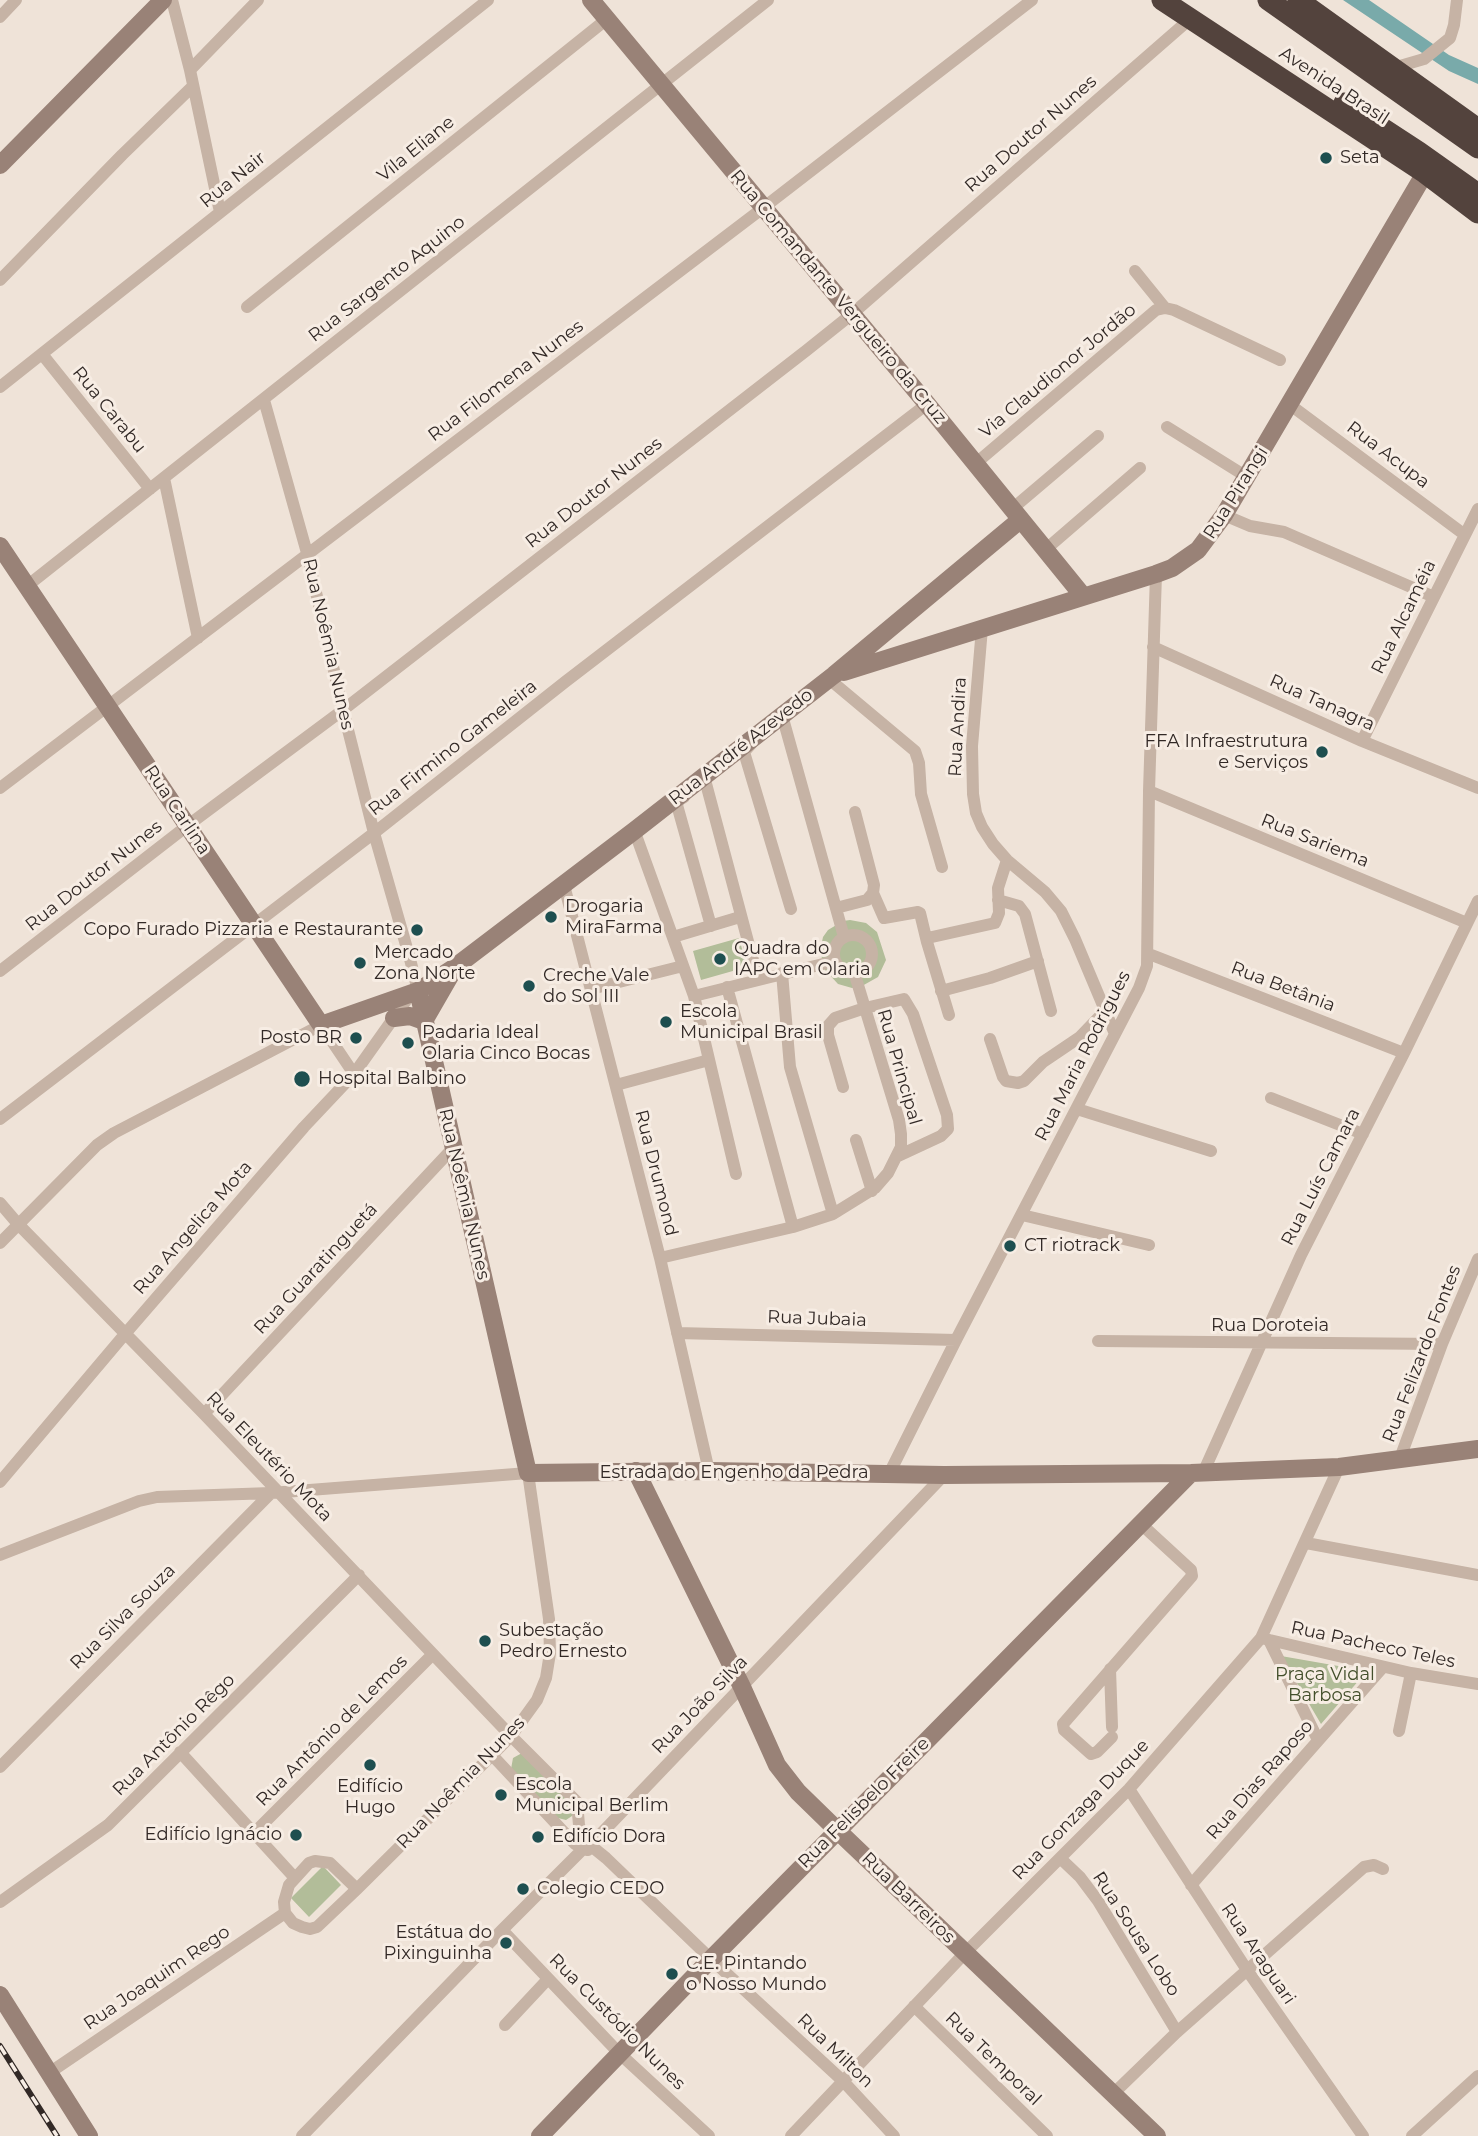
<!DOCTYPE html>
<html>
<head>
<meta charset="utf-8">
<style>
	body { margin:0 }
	canvas { display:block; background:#efe3d8 }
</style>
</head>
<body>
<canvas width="1478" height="2136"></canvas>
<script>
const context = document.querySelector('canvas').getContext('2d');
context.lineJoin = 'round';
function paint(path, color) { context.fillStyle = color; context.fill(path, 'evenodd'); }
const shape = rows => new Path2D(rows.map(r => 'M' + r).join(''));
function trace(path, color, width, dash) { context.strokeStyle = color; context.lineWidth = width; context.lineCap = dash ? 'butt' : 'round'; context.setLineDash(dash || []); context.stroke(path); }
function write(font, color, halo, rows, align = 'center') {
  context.font = font + ' Montserrat,sans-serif'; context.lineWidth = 6; context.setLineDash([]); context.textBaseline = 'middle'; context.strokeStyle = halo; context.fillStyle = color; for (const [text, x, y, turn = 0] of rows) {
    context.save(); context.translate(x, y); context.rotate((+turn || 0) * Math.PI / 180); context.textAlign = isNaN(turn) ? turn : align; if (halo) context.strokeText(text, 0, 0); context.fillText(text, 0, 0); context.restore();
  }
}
paint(shape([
	[850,920,866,923,877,932,886,960,878,977,862,986,852,988,838,984,825,970,820,951,823,937,828,930,843,921],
	[739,938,747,967,701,980,693,951],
	[1281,1656,1367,1671,1321,1724],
	[522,1753,571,1799,574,1813,572,1816,566,1820,558,1818,511,1769,513,1758],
	[323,1866,341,1885,309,1917,291,1898]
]), '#b2bd99');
paint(shape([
	[1343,0,1369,0,1449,55,1478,68,1478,84,1449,71]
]), '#79aaaa');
trace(shape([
	[172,0,190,70,220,212],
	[0,17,16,0],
	[1393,68,1424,59,1450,38,1454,25,1457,0],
	[190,70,258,0],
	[1135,271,1165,308],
	[0,280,122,155,193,86],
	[247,307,607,19],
	[42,354,150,489],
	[0,387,488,0],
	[264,400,307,553,343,710,374,833,410,959,418,991],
	[1289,404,1465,535],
	[1167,427,1247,477],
	[975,464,1156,310,1165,308,1174,310,1280,360],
	[164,478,198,638],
	[1012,509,1098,436],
	[1224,515,1250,526,1284,532,1434,597],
	[1045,550,1140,468],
	[27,586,768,0],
	[982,628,972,746,973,794,976,813,982,827,993,844,1007,860,1045,892,1061,911,1075,939,1115,1034],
	[1153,647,1362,741,1478,788],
	[829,679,915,751,919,763,921,794,942,867],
	[782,715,844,937],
	[1362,741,1478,509],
	[752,743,744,752,791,909],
	[704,776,758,979],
	[0,788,763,208,1032,0],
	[1149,791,1467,923],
	[684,797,679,800,677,805,711,926],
	[637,838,694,996,736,1174],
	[564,885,660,1258,709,1471],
	[873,893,884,918,918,912,920,913,927,942,949,1015],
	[998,900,1019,906,1025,914,1051,1011],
	[836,908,867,900,873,893,874,885,855,812],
	'834 954a19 19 0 1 1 38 0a19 19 0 1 1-38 0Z',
	[673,937,740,917],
	[932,937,995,923,999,913,998,888,1007,860],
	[1149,954,1404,1053],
	[0,971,187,826,343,710,807,350,852,314,1190,19],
	[782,973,790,1067,833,1214],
	[727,987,793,1227],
	[591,989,683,966],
	[941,991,990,978,1038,961],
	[694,996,835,961],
	[990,1039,1003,1077,1006,1081,1018,1083,1024,1081,1043,1062,1080,1037,1105,1011],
	[616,1085,709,1060],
	[843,1087,828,1035,828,1026,835,1018,865,1008,904,999,913,1014,947,1115,948,1129,941,1136,898,1156],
	[1271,1098,1363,1134],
	[1077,1109,1211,1151],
	[0,1119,374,833,565,682,927,404],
	[856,1140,872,1191],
	[0,1203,18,1224,204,1414,511,1736,577,1802,579,1825,585,1841,606,1858,711,1959,843,2081,894,2136],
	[1022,1215,1149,1245],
	[0,1243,97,1145,114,1133,321,1025,354,1074],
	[660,1258,793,1227,833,1214,875,1188,888,1173,901,1147,901,1134,899,1120,854,972],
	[677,1333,956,1340],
	[1098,1341,1442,1344],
	[204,1414,453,1148],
	[1399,1461,1442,1344,1478,1259],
	[1203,1473,1301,1255,1404,1053,1478,901],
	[889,1474,956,1340,1139,988,1147,966,1149,791,1156,574],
	[0,1482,125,1334,304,1127,354,1074,410,995],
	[1306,1543,1478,1575],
	[0,1555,139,1501,157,1497,271,1493,528,1473,549,1619,550,1653,546,1678,537,1700,511,1736,492,1755,357,1889,317,1927,310,1929,302,1927,293,1923,285,1913,284,1902,289,1885,309,1863,315,1861,330,1863,357,1889],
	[1261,1638,1411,1673,1478,1684],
	[1269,1640,1318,1740],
	[1110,1669,1112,1727],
	[1399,1731,1411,1673],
	[1112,1737,1097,1752,1091,1754,1064,1730,1063,1724,1192,1576,1191,1570,1141,1524],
	[180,1752,294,1877],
	[492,1755,575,1844,583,1849,588,1850],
	[0,1767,271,1493],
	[1129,1789,1247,1970,1363,2136],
	[255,1832,433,1654],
	[1060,1858,1080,1877,1098,1901,1177,2032],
	[1191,1885,1383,1667],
	[0,1902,108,1825,359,1575],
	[502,1930,619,2053,709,2136],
	[914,2006,1047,2136],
	[505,2025,548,1979],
	[49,2073,285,1913],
	[1114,2093,1177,2032,1364,1867,1374,1865,1383,1869],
	[302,2136,502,1930,583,1849,596,1839,944,1475],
	[791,2136,965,1953,1129,1789,1261,1638,1339,1467],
	[1412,2136,1478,2076]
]), '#c6b3a5', 12);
trace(shape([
	[591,0,927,404,1083,596],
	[0,165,163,0],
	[0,546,321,1025,418,991,455,967,634,831,834,675,1020,520],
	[844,672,1156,574,1172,568,1198,550,1224,515,1425,173],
	[418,991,528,1473,709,1471,944,1475,1191,1473,1339,1467,1478,1449],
	[394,1018,410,1016,424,1021],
	[424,1021,454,969],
	[636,1471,742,1687,777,1765,798,1792,837,1830,1157,2136],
	[0,1995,89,2136],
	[540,2136,711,1959,1191,1473]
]), '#998277', 18);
trace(shape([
	[1162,0,1425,173,1478,213],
	[1268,0,1478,148],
	[1298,0,1478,129],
	[1344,103,1419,152,1478,194]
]), '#53433d', 21);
const rail = shape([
	[0,2046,57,2136]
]);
trace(rail, '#322926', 6);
trace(rail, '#f7ede4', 3.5, [10]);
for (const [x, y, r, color] of [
	[1326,158,7,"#1e4f50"],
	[1322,752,7,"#1e4f50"],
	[551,917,7,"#1e4f50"],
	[417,930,7,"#1e4f50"],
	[720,959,7,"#1e4f50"],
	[360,963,7,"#1e4f50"],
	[529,986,7,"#1e4f50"],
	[666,1022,7,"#1e4f50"],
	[356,1038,7,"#1e4f50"],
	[408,1043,7,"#1e4f50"],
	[302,1079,9,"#1e4f50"],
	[1010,1246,7,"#1e4f50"],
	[485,1641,7,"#1e4f50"],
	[370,1765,7,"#1e4f50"],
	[501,1795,7,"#1e4f50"],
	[296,1835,7,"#1e4f50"],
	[538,1837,7,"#1e4f50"],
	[523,1889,7,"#1e4f50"],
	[506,1943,7,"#1e4f50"],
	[672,1974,7,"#1e4f50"]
]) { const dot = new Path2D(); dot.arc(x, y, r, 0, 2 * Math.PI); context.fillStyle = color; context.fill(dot); trace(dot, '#f7ede4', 2.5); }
write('18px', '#322926', '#f7ede4', [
	["Avenida Brasil",1334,86,33],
	["Rua Doutor Nunes",1031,134,-41],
	["Vila Eliane",416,149,-39],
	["Rua Nair",233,180,-39],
	["Rua Sargento Aquino",387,279,-38],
	["Rua Comandante Vergueiro da Cruz",838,297,50],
	["Via Claudionor Jordão",1058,371,-40],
	["Rua Filomena Nunes",506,381,-37],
	["Rua Carabu",109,410,51],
	["Rua Acupa",1388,455,37],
	["Rua Doutor Nunes",594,493,-38],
	["Rua Pirangi",1236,493,-58],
	["Rua Alcaméia",1404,617,-64],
	["Rua Noêmia Nunes",328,644,77],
	["Rua Tanagra",1322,703,24],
	["Rua Andira",958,727,-87],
	["Rua André Azevedo",741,747,-38],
	["Rua Firmino Gameleira",453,748,-38],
	["Rua Carlina",177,810,56],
	["Rua Sariema",1315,841,22],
	["Rua Doutor Nunes",94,876,-38],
	["Rua Betânia",1283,987,21],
	["Rua Maria Rodrigues",1083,1056,-63],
	["Rua Principal",899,1067,74],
	["Rua Drumond",656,1173,76],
	["Rua Luís Camara",1321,1177,-63],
	["Rua Noêmia Nunes",464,1194,77],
	["Rua Angelica Mota",193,1228,-49],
	["Rua Guaratinguetá",316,1269,-47],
	["Rua Jubaia",817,1319,2],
	["Rua Doroteia",1270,1326],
	["Rua Felizardo Fontes",1422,1354,-69],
	["Rua Eleutério Mota",269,1457,46],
	["Estrada do Engenho da Pedra",734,1473],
	["Rua Silva Souza",123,1617,-45],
	["Rua Pacheco Teles",1373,1645,12],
	["Rua João Silva",700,1705,-46],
	["Rua Antônio de Lemos",332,1731,-45],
	["Rua Antônio Rêgo",174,1735,-45],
	["Rua Dias Raposo",1260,1780,-49],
	["Rua Noêmia Nunes",461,1783,-46],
	["Rua Felisbelo Freire",864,1803,-45],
	["Rua Gonzaga Duque",1081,1810,-46],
	["Rua Barreiros",908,1898,44],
	["Rua Sousa Lobo",1136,1934,57],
	["Rua Araguari",1258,1954,56],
	["Rua Joaquim Rego",157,1978,-34],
	["Rua Custódio Nunes",617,2022,45],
	["Rua Milton",835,2051,44],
	["Rua Temporal",993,2059,44]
]);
write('18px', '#322926', '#f7ede4', [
	["Seta",1340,158],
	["FFA Infraestrutura",1308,742,"right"],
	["e Serviços",1308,763,"right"],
	["Drogaria",565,907],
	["MiraFarma",565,928],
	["Copo Furado Pizzaria e Restaurante",403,930,"right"],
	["Quadra do",734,949],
	["IAPC em Olaria",734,970],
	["Mercado",374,953],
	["Zona Norte",374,974],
	["Creche Vale",543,976],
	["do Sol III",543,997],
	["Escola",680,1012],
	["Municipal Brasil",680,1033],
	["Padaria Ideal",422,1033],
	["Olaria Cinco Bocas",422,1054],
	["Posto BR",342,1038,"right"],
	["Hospital Balbino",318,1079],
	["CT riotrack",1024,1246],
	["Subestação",499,1631],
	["Pedro Ernesto",499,1652],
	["Escola",515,1785],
	["Municipal Berlim",515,1806],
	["Edifício",370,1787,"center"],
	["Hugo",370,1808,"center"],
	["Edifício Ignácio",282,1835,"right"],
	["Edifício Dora",552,1837],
	["Colegio CEDO",537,1889],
	["Estátua do",492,1933,"right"],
	["Pixinguinha",492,1954,"right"],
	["C.E. Pintando",686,1964],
	["o Nosso Mundo",686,1985]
], 'left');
write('18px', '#434f2b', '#f7ede4', [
	["Praça Vidal",1325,1675],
	["Barbosa",1325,1696]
]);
</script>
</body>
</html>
